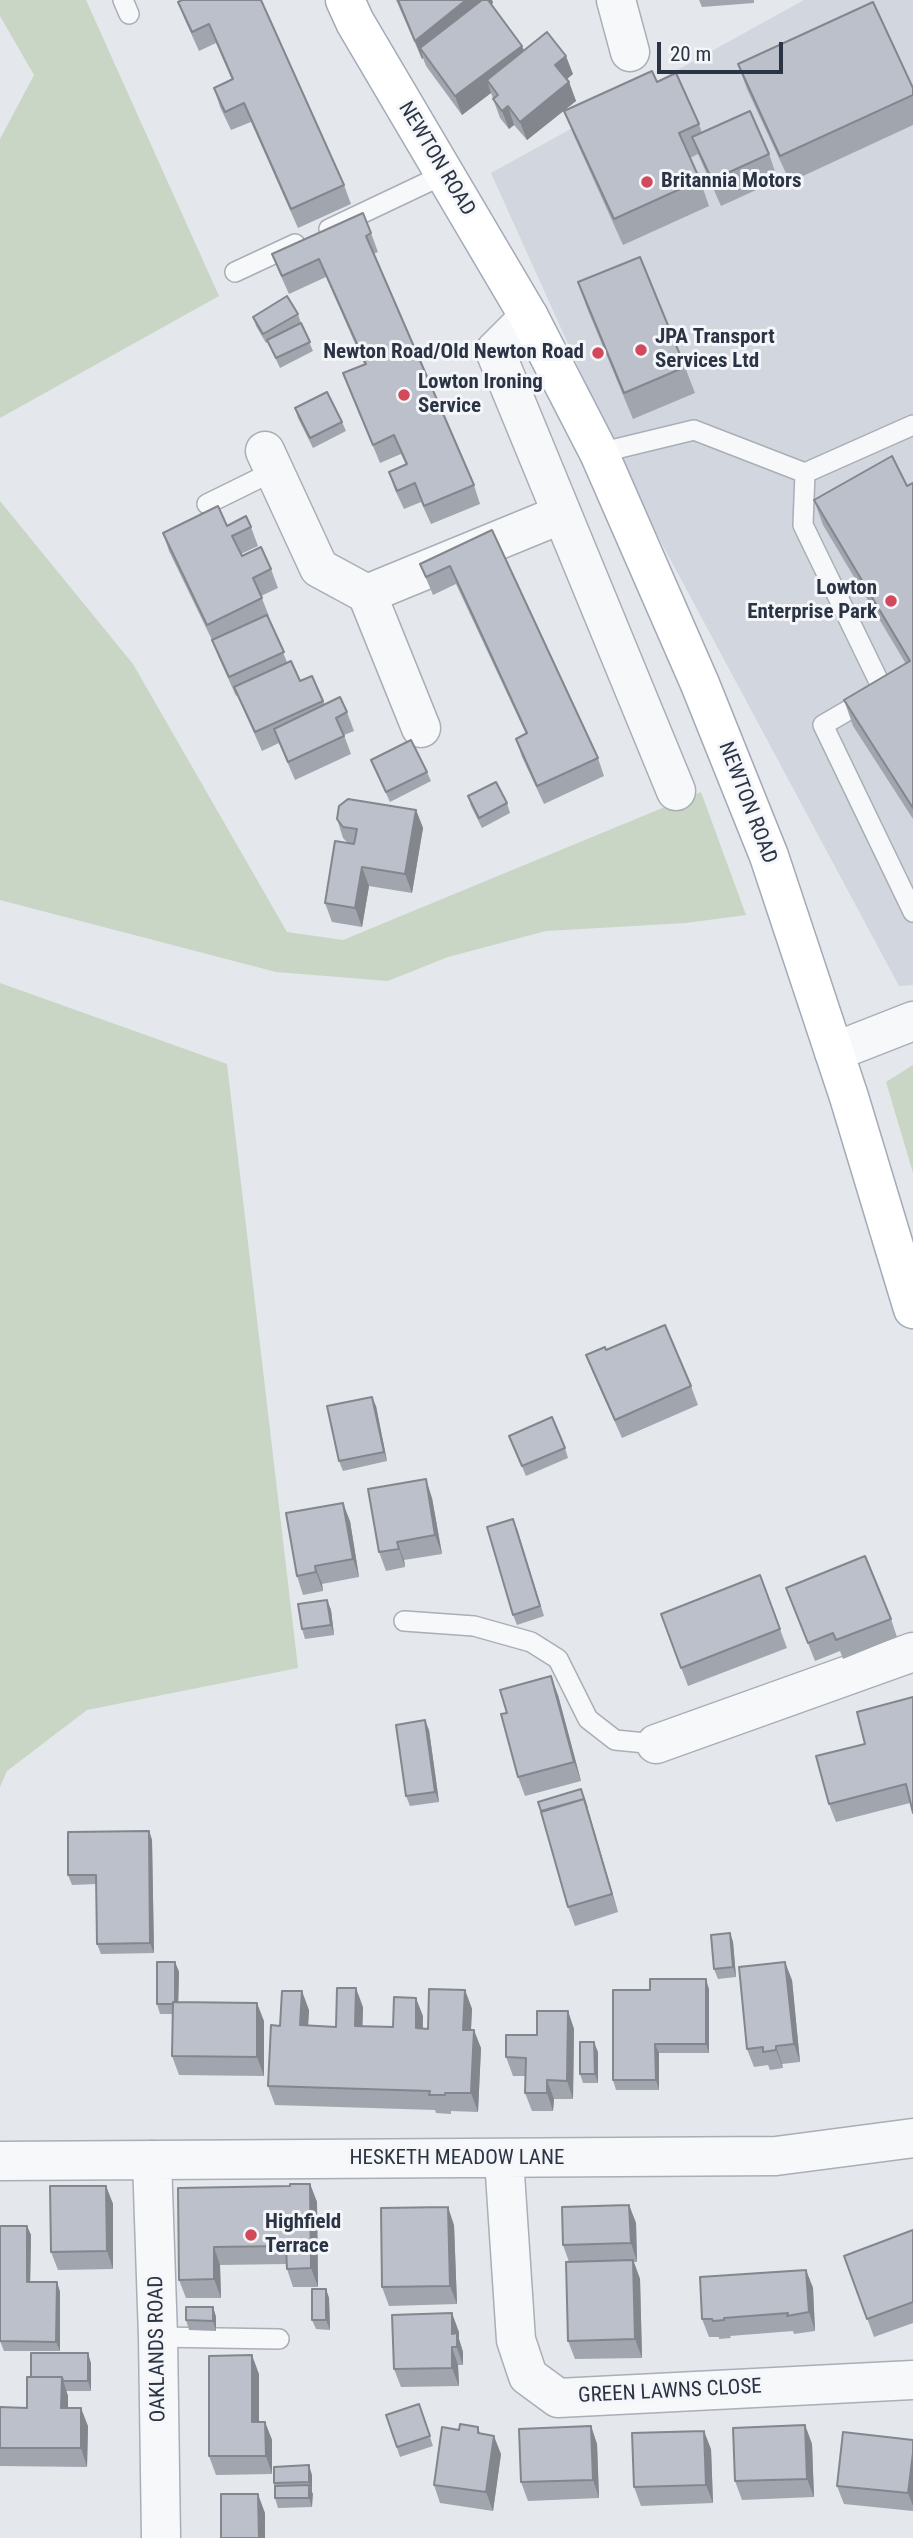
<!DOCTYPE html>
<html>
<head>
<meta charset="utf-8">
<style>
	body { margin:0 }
	#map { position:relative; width:913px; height:2538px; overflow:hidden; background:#e4e7ec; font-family:"Roboto Condensed",sans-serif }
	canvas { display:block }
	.scale { position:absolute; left:657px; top:42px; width:126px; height:32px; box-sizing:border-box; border:4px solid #2b3445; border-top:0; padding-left:9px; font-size:21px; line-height:24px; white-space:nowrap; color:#2b3445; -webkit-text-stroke:5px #f4f6f9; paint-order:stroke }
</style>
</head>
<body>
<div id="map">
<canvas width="913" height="2538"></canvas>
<div class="scale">20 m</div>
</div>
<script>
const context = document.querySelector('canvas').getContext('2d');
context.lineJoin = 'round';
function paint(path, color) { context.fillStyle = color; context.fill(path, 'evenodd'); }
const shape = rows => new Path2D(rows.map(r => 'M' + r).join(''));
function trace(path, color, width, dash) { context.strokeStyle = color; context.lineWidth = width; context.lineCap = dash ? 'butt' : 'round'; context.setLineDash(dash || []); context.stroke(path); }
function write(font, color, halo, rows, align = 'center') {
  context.font = font + ' "Roboto Condensed",sans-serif'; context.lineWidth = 6; context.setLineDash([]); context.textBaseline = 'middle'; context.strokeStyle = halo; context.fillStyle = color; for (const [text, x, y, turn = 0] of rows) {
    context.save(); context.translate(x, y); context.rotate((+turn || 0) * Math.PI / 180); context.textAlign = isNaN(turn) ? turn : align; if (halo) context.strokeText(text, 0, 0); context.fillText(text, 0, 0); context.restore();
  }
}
paint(shape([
	[804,0,913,0,913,985,899,986,638,499,491,173]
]), '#d2d6de');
paint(shape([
	[0,0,86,0,219,296,0,418,0,139,34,75,0,16],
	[0,501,133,664,287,932,343,940,701,792,746,915,686,923,546,931,448,957,388,981,276,972,0,900],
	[0,983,227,1064,298,1668,87,1710,7,1771,0,1787],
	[913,1065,913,1173,886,1082]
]), '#c9d6c5');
const service = shape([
	[123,0,129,14],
	[329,229,445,174],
	[235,272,295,244],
	[599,453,694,430,805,473,913,425],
	[805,473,803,525,883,690,823,725,913,912],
	[207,504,274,471],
	[404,1621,474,1626,531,1642,558,1659,588,1719,615,1740,656,1744],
	[158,2337,279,2339]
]);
const minor = shape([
	[616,0,630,52],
	[529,317,495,351,676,791],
	[265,451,319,568,367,594],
	[421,728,367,594,562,514],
	[834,1052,913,1021],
	[656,1744,913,1652],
	[504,2159,516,2340,528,2376,558,2398,913,2380],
	[152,2160,158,2337,161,2538],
	[0,2161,776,2156,913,2138]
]);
const primary = shape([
	[345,0,355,22,529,317,599,453,700,684,769,856,849,1097,913,1309]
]);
trace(service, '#a9aeb7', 22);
trace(minor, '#a9aeb7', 41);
trace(primary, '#a3abb8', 41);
trace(service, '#f7f8fa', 19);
trace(minor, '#f7f8fa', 38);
trace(primary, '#fff', 38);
paint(shape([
	[261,0,344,185,351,204,298,228,251,122,231,130,220,107,214,88,232,80,216,43,199,51,185,20,178,2],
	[396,0,492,0,493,3,491,4,522,46,524,50,573,74,567,79,569,82,576,101,527,140,514,125,509,129,500,118,491,93,462,115,426,66,423,58,422,59],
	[699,0,754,0,754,3,702,7],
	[738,64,913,88,913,125,790,182,747,89],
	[657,82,699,124,702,133,769,154,778,180,721,206,698,154,690,158,700,180,709,206,623,245,574,136,564,111],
	[371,233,378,252,373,254,474,485,480,504,431,524,421,502,404,509,395,490,389,472,406,465,401,454,380,463,343,373,364,364,326,277,289,294,279,272,272,254],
	[578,282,685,367,695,393,633,419,587,308],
	[298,314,301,323,313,351,280,368,268,342,266,343,256,326,253,317],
	[295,408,342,422,346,431,313,448,298,418],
	[913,483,913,819,853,726,844,700,906,664,823,525,814,500,907,486],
	[227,526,251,527,258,546,241,554,242,556,271,569,278,588,261,596,269,616,268,617,287,662,300,681,312,676,325,705,347,712,354,731,344,735,351,754,295,780,279,743,262,751,237,695,236,696,219,658,212,640,169,551,163,533],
	[492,530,598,758,604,776,544,804,522,757,516,739,526,734,456,584,433,595,420,564],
	[371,760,427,772,431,781,390,802],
	[468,796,507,803,510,813,482,828,471,806],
	[416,810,423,828,412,893,369,886,362,927,332,922,325,903,348,843,343,838,337,819],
	[606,1350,691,1386,698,1405,622,1438,593,1373,586,1355],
	[376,1406,387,1461,343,1471,339,1461],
	[509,1436,565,1448,568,1458,526,1476],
	[432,1498,442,1554,404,1560,405,1567,386,1571,379,1552],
	[350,1521,359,1577,322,1584,323,1591,303,1595,297,1576],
	[517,1528,544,1616,517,1625,513,1615],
	[786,1588,891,1619,897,1637,843,1659,840,1651,815,1661],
	[327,1600,331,1610,334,1635,305,1639,302,1629],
	[661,1614,780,1629,787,1648,688,1686],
	[558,1695,581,1781,525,1796,518,1777,507,1713],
	[913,1697,910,1803,836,1822,829,1804,865,1744],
	[429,1730,439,1802,410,1806,406,1796],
	[581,1789,618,1912,575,1926,568,1907],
	[149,1831,152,1840,154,1953,101,1954,97,1944,96,1884,72,1885,68,1875],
	[730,1933,733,1942,736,1977,718,1979,714,1969],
	[175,1962,179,1972,178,2002,264,2021,264,2076,179,2075,172,2056,173,2014,160,2014,157,2004],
	[792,1980,800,2062,782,2064,783,2068,770,2070,768,2065,754,2067,747,2049],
	[709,1989,709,2053,659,2053,659,2090,616,2090,613,2080],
	[465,1990,472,2009,471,2030,481,2048,478,2112,451,2111,451,2114,436,2113,435,2110,275,2105,268,2086,280,2026,309,2010,308,2026,336,2027,363,2007,362,2027,393,2027,423,2016,423,2028,428,2029],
	[568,2011,574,2029,573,2099,554,2099,553,2111,532,2111,525,2093,525,2076,513,2076,506,2057],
	[598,2052,598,2083,583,2083,580,2074],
	[310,2184,317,2202,318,2287,293,2287,287,2269,287,2264,220,2265,221,2298,186,2298,179,2280,178,2188,290,2186],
	[106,2186,113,2204,113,2269,58,2270,51,2252],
	[629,2205,636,2223,637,2262,634,2262,640,2279,642,2358,575,2359,568,2341,569,2262,563,2245],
	[454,2225,457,2304,389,2306,382,2287],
	[0,2226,27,2226,31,2235,30,2282,57,2282,60,2292,60,2351,4,2351,0,2341],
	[913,2230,913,2323,874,2337,844,2256],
	[806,2270,813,2288,815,2331,794,2334,793,2331,730,2336,731,2338,719,2339,719,2337,709,2337,702,2319],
	[326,2289,329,2298,330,2330,316,2329,312,2320],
	[213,2307,216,2317,216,2331,189,2330,186,2320],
	[459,2332,459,2339,463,2352,463,2365,458,2365,459,2386,401,2387,394,2369],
	[91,2363,91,2391,66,2391,68,2396,68,2408,88,2426,87,2467,0,2466,0,2407,27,2408,31,2377],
	[259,2374,259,2422,265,2422,272,2440,272,2474,216,2475,209,2456],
	[419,2404,433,2446,400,2457,386,2415],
	[805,2425,812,2444,814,2497,742,2500,735,2481],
	[591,2426,597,2444,599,2498,528,2501,521,2482],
	[478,2427,480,2433,501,2454,493,2511,440,2503,434,2485,459,2430],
	[913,2440,913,2511,844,2504,837,2486],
	[711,2449,713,2503,641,2506,634,2487],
	[312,2475,312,2507,278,2508,275,2498,274,2483]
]), '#a1a5ae');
paint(shape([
	[466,0,492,0,493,3,426,56,420,48,423,58,422,59,415,41],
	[522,46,529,65,487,80,491,93,462,115,455,96],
	[566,56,573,74,562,83,555,65],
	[569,82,576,101,527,140,520,122],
	[508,106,514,125,509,129,502,111],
	[416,810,423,828,412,893,405,874],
	[362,867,369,886,362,927,355,908],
	[372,1397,376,1406,387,1461,384,1452],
	[426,1479,432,1498,442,1554,435,1535],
	[343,1503,350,1521,359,1577,353,1559],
	[397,1542,404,1560,405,1567,399,1549],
	[315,1566,322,1584,323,1591,316,1572],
	[327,1600,331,1610,334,1635,331,1625],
	[551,1676,558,1695,581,1781,574,1762],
	[425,1720,429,1730,439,1802,435,1792],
	[581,1789,585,1799,618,1912,612,1894],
	[149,1831,152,1840,154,1953,150,1943],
	[730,1933,733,1942,736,1977,733,1967],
	[175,1962,179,1972,178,2014,174,2004],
	[785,1962,792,1980,800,2062,794,2044],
	[706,1979,709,1989,709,2053,706,2044],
	[356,1988,363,2007,362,2045,355,2026],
	[465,1990,472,2009,470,2048,463,2030],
	[302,1991,309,2010,307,2044,300,2025],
	[416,1998,423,2016,422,2046,416,2028],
	[257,2003,264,2021,264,2076,257,2057],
	[568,2011,574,2029,573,2099,567,2081],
	[474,2030,481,2048,478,2112,471,2093],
	[594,2042,598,2052,598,2083,595,2074],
	[655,2044,659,2053,659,2090,656,2080],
	[776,2046,782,2064,783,2068,776,2050],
	[547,2080,554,2099,553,2111,547,2093],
	[310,2184,317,2202,318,2287,311,2268],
	[106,2186,113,2204,113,2269,107,2251],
	[629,2205,636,2223,637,2262,631,2243],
	[448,2207,454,2225,457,2304,450,2286],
	[27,2226,31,2235,30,2291,27,2282],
	[214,2247,220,2265,221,2298,214,2279],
	[633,2260,640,2279,642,2358,635,2339],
	[806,2270,813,2288,815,2331,809,2312],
	[57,2282,60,2292,60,2351,56,2342],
	[326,2289,329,2298,330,2330,326,2320],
	[213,2307,216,2317,216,2331,213,2321],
	[452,2313,459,2332,459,2339,463,2352,463,2365,452,2334],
	[452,2347,458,2365,459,2386,452,2368],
	[88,2353,91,2363,91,2391,88,2381],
	[252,2355,259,2374,259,2440,252,2422],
	[62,2377,68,2396,68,2426,61,2408],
	[81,2408,88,2426,87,2467,81,2448],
	[265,2422,272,2440,272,2474,266,2456],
	[805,2425,812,2444,814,2497,807,2479],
	[591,2426,597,2444,599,2498,593,2480],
	[704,2431,711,2449,713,2503,706,2485],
	[494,2436,501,2454,493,2511,486,2492],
	[913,2453,913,2506,908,2493],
	[309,2465,312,2475,312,2492,309,2482],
	[309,2485,313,2494,312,2507,309,2498],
	[258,2494,265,2513,265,2538,259,2538]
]), '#83868d');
const building = shape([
	[182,0,261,0,344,185,291,209,244,103,225,112,214,88,233,79,209,24,192,32,178,2,182,0],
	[398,0,466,0,415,41,398,0],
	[482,0,488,0,522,46,455,96,420,48,482,0],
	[873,2,913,88,913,95,780,156,738,64,873,2],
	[547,32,566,56,555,65,569,82,520,122,508,106,502,111,493,99,498,95,487,80,547,32],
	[652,71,657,82,676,73,699,124,679,133,700,180,614,219,564,111,652,71],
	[750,111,769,154,712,180,692,137,750,111],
	[363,213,371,233,366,236,474,485,424,506,415,483,397,491,389,472,407,464,394,435,373,445,343,373,366,364,319,259,282,276,272,254,363,213],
	[640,257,685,367,624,393,578,282,640,257],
	[287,296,298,314,263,334,253,317,287,296],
	[301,323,310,342,276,358,267,340,301,323],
	[327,392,342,422,310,438,295,408,327,392],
	[892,456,907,486,913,483,913,808,844,700,910,661,814,500,892,456],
	[218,506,227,526,246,516,251,527,232,536,242,556,261,547,271,569,253,578,262,598,207,625,163,533,218,506],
	[492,530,598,758,537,786,516,739,527,733,450,566,426,577,420,564,492,530],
	[267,615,284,652,229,677,212,640,267,615],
	[291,661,300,681,312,676,323,701,255,732,234,687,291,661],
	[340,697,347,712,336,718,344,736,288,762,274,729,340,697],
	[411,740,427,772,386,792,371,760,411,740],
	[496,782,507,803,479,818,468,796,496,782],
	[348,799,416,810,405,874,362,867,355,908,325,903,335,841,354,844,357,829,343,827,337,819,339,806,348,799],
	[665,1325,691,1386,615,1420,586,1355,605,1347,606,1350,665,1325],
	[372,1397,384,1452,339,1461,327,1406,372,1397],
	[552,1417,565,1448,522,1466,509,1436,552,1417],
	[426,1479,435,1535,397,1542,399,1549,379,1552,368,1489,426,1479],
	[343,1503,353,1559,315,1566,316,1572,297,1576,286,1513,343,1503],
	[513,1519,540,1606,513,1615,487,1527,513,1519],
	[865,1556,891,1619,836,1640,833,1633,808,1643,786,1588,865,1556],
	[760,1575,780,1629,681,1668,661,1614,760,1575],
	[327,1600,331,1625,302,1629,298,1604,327,1600],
	[551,1676,574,1762,518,1777,501,1714,507,1713,500,1690,551,1676],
	[913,1697,913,1813,906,1784,829,1804,816,1756,865,1744,857,1712,913,1697],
	[425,1720,435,1792,406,1796,396,1725,425,1720],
	[581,1789,587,1808,584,1799,541,1811,538,1802,581,1789],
	[584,1799,612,1894,568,1907,541,1812,584,1799],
	[149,1831,150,1943,97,1944,96,1875,68,1875,68,1832,149,1831],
	[730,1933,733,1967,714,1969,711,1935,730,1933],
	[157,1962,175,1962,175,2002,173,2002,173,2004,157,2004,157,1962],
	[785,1962,794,2044,776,2046,776,2050,763,2052,763,2047,747,2049,739,1967,785,1962],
	[650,1979,706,1979,706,2044,655,2044,656,2080,613,2080,613,1990,650,1990,650,1979],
	[337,1988,356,1988,355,2026,393,2027,394,1997,416,1998,416,2028,428,2029,429,1989,465,1990,463,2030,474,2030,471,2093,445,2093,445,2095,429,2095,430,2091,268,2086,271,2025,280,2026,282,1991,302,1991,300,2025,336,2027,337,1988],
	[173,2002,257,2003,257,2057,172,2056,173,2002],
	[537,2011,568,2011,567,2081,547,2080,547,2093,525,2093,526,2058,506,2057,506,2035,537,2035,537,2011],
	[580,2042,594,2042,595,2074,580,2074,580,2042],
	[290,2184,310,2184,311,2268,287,2269,286,2246,214,2247,214,2279,179,2280,178,2188,290,2186,290,2184],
	[50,2186,106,2186,107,2251,51,2252,50,2186],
	[629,2205,631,2243,563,2245,562,2207,629,2205],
	[448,2207,450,2286,382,2287,381,2208,448,2207],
	[0,2226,27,2226,27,2282,57,2282,56,2342,0,2341,0,2226],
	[913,2230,913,2302,867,2319,844,2256,913,2230],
	[633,2260,635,2339,568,2341,566,2262,633,2260],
	[806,2270,809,2312,787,2316,788,2313,724,2318,724,2320,713,2321,712,2319,702,2319,700,2277,806,2270],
	[312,2289,326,2289,326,2320,312,2320,312,2289],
	[186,2307,213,2307,213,2321,186,2320,186,2307],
	[452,2313,452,2334,457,2333,457,2347,452,2347,452,2368,394,2369,392,2315,452,2313],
	[31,2353,88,2353,88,2381,63,2381,62,2377,31,2377,31,2353],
	[252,2355,252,2422,265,2422,266,2456,209,2456,209,2356,252,2355],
	[27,2377,62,2377,61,2408,81,2408,81,2448,0,2448,0,2407,27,2408,27,2377],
	[419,2404,430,2436,397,2447,386,2415,419,2404],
	[460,2424,478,2427,478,2433,494,2436,486,2492,434,2485,442,2427,459,2430,460,2424],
	[805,2425,807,2479,735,2481,733,2428,805,2425],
	[591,2426,593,2480,521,2482,519,2429,591,2426],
	[704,2431,706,2485,634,2487,632,2433,704,2431],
	[843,2432,913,2440,913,2453,908,2493,837,2486,843,2432],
	[309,2465,309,2482,274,2483,274,2467,309,2465],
	[309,2485,309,2498,275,2498,275,2486,309,2485],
	[221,2494,258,2494,259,2538,221,2538,221,2494]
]);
paint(building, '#bbc0ca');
trace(building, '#83868d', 2);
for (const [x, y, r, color] of [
	[647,182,7,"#d1495b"],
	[641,350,7,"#d1495b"],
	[598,353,7,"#d1495b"],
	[404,395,7,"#d1495b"],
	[891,601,7,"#d1495b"],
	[251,2235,7,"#d1495b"]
]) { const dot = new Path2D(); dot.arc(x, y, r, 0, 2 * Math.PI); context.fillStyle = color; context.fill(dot); trace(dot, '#f4f6f9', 2.5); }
write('21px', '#2b3445', '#f4f6f9', [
	["NEWTON ROAD",436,159,59],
	["NEWTON ROAD",747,803,69],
	["HESKETH MEADOW LANE",457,2159],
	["OAKLANDS ROAD",158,2349,-91],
	["GREEN LAWNS CLOSE",670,2392,-3]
]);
write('bold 21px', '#2b3445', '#f4f6f9', [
	["Britannia Motors",661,182],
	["JPA Transport",655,338],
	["Services Ltd",655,362],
	["Newton Road/Old Newton Road",584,353,"right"],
	["Lowton Ironing",418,383],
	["Service",418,407],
	["Lowton",877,589,"right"],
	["Enterprise Park",877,613,"right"],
	["Highfield",265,2223],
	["Terrace",265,2247]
], 'left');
</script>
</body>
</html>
